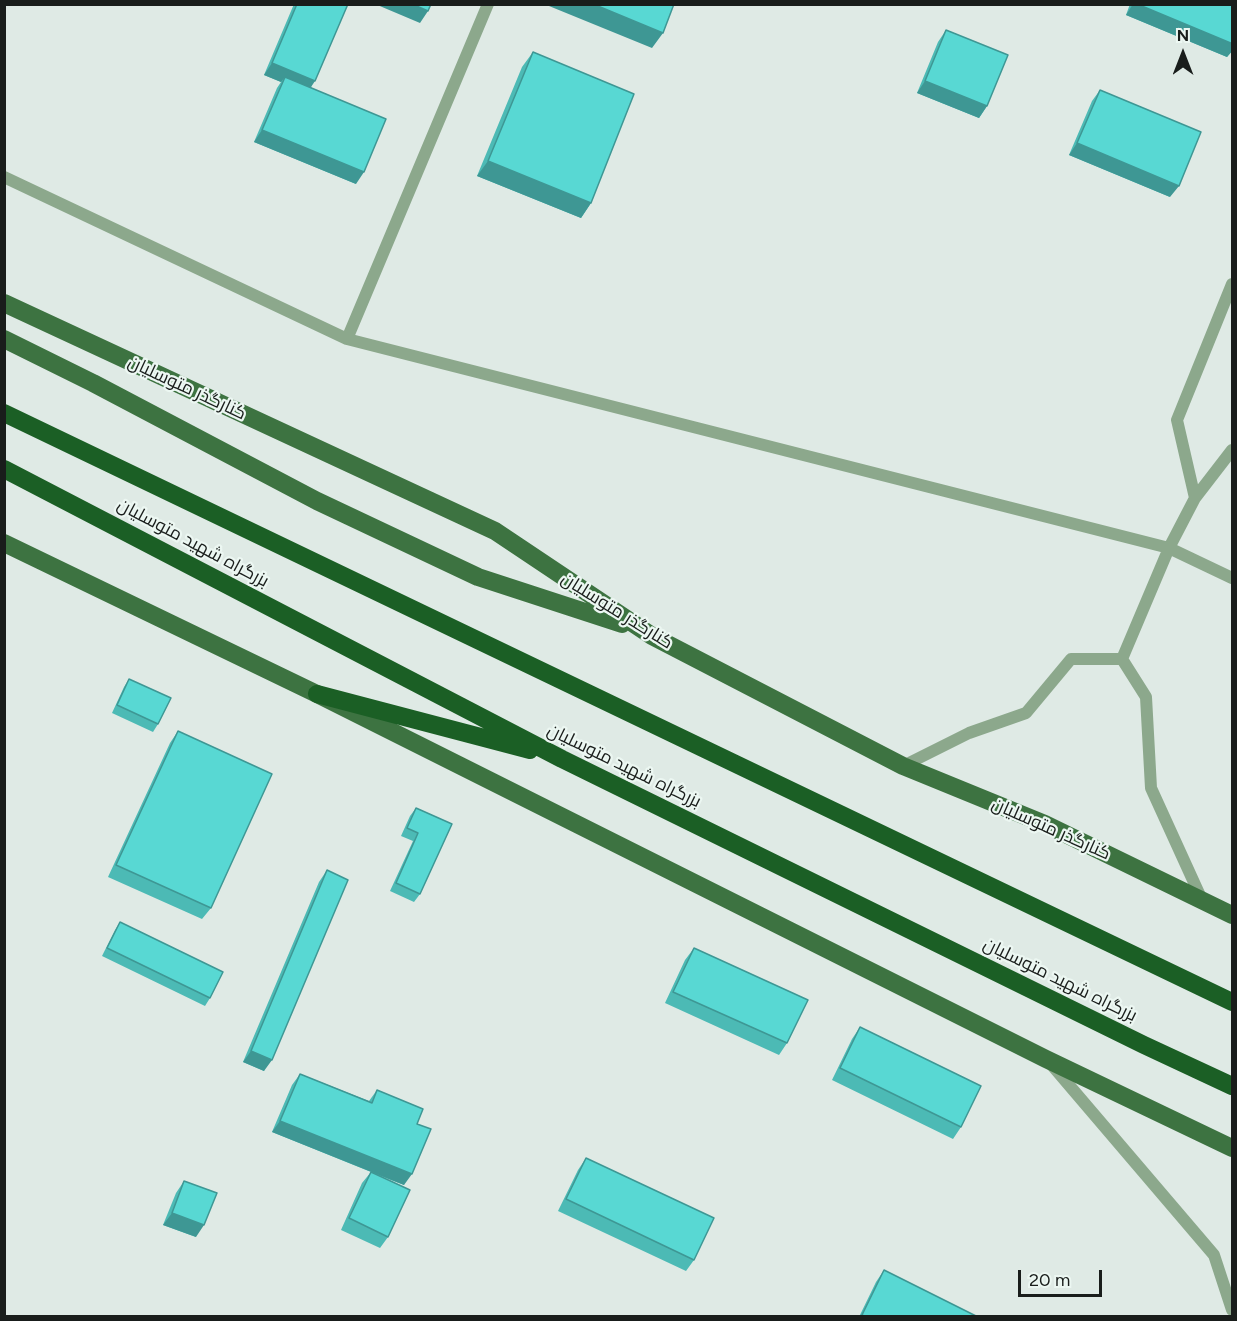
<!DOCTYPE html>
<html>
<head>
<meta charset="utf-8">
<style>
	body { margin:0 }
	#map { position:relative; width:1237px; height:1321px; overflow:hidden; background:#dfeae5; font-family:Figtree,sans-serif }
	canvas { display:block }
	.frame { position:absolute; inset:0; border:6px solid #191d1b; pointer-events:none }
	.north { position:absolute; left:1153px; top:24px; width:60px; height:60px; -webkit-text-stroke:4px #ecf7f2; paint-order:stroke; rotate:0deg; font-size:16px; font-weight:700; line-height:24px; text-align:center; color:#191d1b }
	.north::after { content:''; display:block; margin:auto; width:21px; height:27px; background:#191d1b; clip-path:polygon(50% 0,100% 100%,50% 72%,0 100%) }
	.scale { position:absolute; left:1018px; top:1270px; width:84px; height:27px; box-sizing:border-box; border:3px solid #191d1b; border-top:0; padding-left:8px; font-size:18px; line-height:21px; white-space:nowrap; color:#191d1b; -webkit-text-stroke:4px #ecf7f2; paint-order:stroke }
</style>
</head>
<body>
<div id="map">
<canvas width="1237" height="1321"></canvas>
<div class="frame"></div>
<div class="north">N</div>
<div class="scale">20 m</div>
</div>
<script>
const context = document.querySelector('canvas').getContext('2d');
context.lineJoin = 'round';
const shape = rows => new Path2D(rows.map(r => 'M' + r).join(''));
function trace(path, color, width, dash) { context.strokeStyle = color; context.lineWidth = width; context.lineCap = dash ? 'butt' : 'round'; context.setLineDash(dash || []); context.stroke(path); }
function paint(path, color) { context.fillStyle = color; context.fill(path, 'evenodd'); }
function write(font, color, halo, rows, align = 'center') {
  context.font = font + ' Figtree,Cairo,sans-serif'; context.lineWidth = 4.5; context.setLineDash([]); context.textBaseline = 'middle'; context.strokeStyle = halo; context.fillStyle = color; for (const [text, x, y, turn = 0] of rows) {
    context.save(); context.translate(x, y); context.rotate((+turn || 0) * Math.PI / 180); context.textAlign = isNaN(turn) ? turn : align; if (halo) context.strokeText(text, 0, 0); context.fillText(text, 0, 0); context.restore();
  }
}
trace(shape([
	[4,177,347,339,1169,548,1232,578],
	[347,339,488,4],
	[1195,498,1177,420,1232,284],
	[1122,659,1169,548,1195,498,1232,450],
	[903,766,969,733,1026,713,1071,659,1122,659,1146,697,1151,788,1202,900],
	[1051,1064,1214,1255,1232,1310]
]), '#8ca88c', 12);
trace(shape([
	[4,303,495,531,652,636,903,766,1045,824,1232,915],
	[4,339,93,383,317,501,478,577,622,624],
	[4,543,317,694,1046,1059,1232,1148]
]), '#3d7341', 18);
trace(shape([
	[4,413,1232,1002],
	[4,469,562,759,1144,1045,1232,1086],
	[317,694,530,750]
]), '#1b5f25', 18);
paint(shape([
	[294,4,348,4,311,87,356,184,254,142,277,88,281,82,264,75],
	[1130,4,1233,4,1233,50,1227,57,1126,15],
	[946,30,987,106,979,118,917,93,938,42],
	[533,52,591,203,581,218,477,176,522,67],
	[1100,90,1170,197,1069,155,1092,101],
	[129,679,158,724,153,732,112,713,124,687],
	[178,731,211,908,202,919,108,877,170,743],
	[416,808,452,824,420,894,414,902,390,891,413,841,401,836,410,816],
	[327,870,264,1071,243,1062,319,882],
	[120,922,210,998,205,1006,102,956,115,930],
	[694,948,787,1043,779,1055,665,1003,685,960],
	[860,1027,961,1127,953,1139,832,1080,852,1039],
	[300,1074,369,1101,377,1090,417,1124,404,1185,375,1174,388,1237,380,1248,341,1230,362,1183,371,1172,272,1132,292,1085],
	[586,1158,694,1260,686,1271,558,1211,578,1170],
	[184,1181,196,1237,163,1225,176,1193],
	[884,1270,978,1317,859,1317,876,1282]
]), '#4cbab5');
paint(shape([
	[375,4,412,4,428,11,420,23],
	[550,4,593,4,663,33,652,48,549,6],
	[1133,4,1137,4,1233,44,1233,50,1227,57,1126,15],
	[272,63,315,81,307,93,285,77,281,82,264,75],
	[925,81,987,106,979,118,917,93],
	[262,130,364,172,356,184,254,142],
	[1077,143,1179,186,1170,197,1069,155],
	[488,161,591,203,581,218,477,176],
	[251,1051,272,1060,264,1071,243,1062],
	[280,1121,412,1174,404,1185,272,1132],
	[172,1213,204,1225,196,1237,163,1225]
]), '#3e9794');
const building = shape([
	[297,4,348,4,315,81,272,63,297,4],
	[412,4,431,4,428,11,412,4],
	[593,4,674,4,663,33,593,4],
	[1137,4,1233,4,1233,44,1137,4],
	[946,30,1008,55,987,106,925,81,946,30],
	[533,52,634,94,591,203,488,161,533,52],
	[285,77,386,119,364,172,262,130,285,77],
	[1100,90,1201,132,1179,186,1077,143,1100,90],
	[129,679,171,698,158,724,117,705,129,679],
	[178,731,272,774,211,908,116,865,178,731],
	[416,808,452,824,420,894,396,883,418,833,407,828,416,808],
	[327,870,348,880,272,1060,251,1051,327,870],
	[120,922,223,972,210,998,107,948,120,922],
	[694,948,808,1000,787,1043,673,992,694,948],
	[860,1027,981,1086,961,1127,840,1068,860,1027],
	[300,1074,372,1103,377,1090,423,1109,417,1124,431,1129,412,1174,280,1121,300,1074],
	[586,1158,714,1218,694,1260,566,1199,586,1158],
	[371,1172,410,1190,388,1237,349,1218,371,1172],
	[184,1181,217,1193,204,1225,172,1213,184,1181],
	[884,1270,978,1317,866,1317,862,1315,884,1270]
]);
paint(building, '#58d8d3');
trace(building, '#3e9794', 1.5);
write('18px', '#191d1b', '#ecf7f2', [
	["کنارگذر متوسلیان",187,388,25],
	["بزرگراه شهید متوسلیان",193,543,28],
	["کنارگذر متوسلیان",617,611,32],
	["بزرگراه شهید متوسلیان",624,766,26],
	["کنارگذر متوسلیان",1051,829,24],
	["بزرگراه شهید متوسلیان",1060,980,26]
]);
</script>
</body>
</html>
